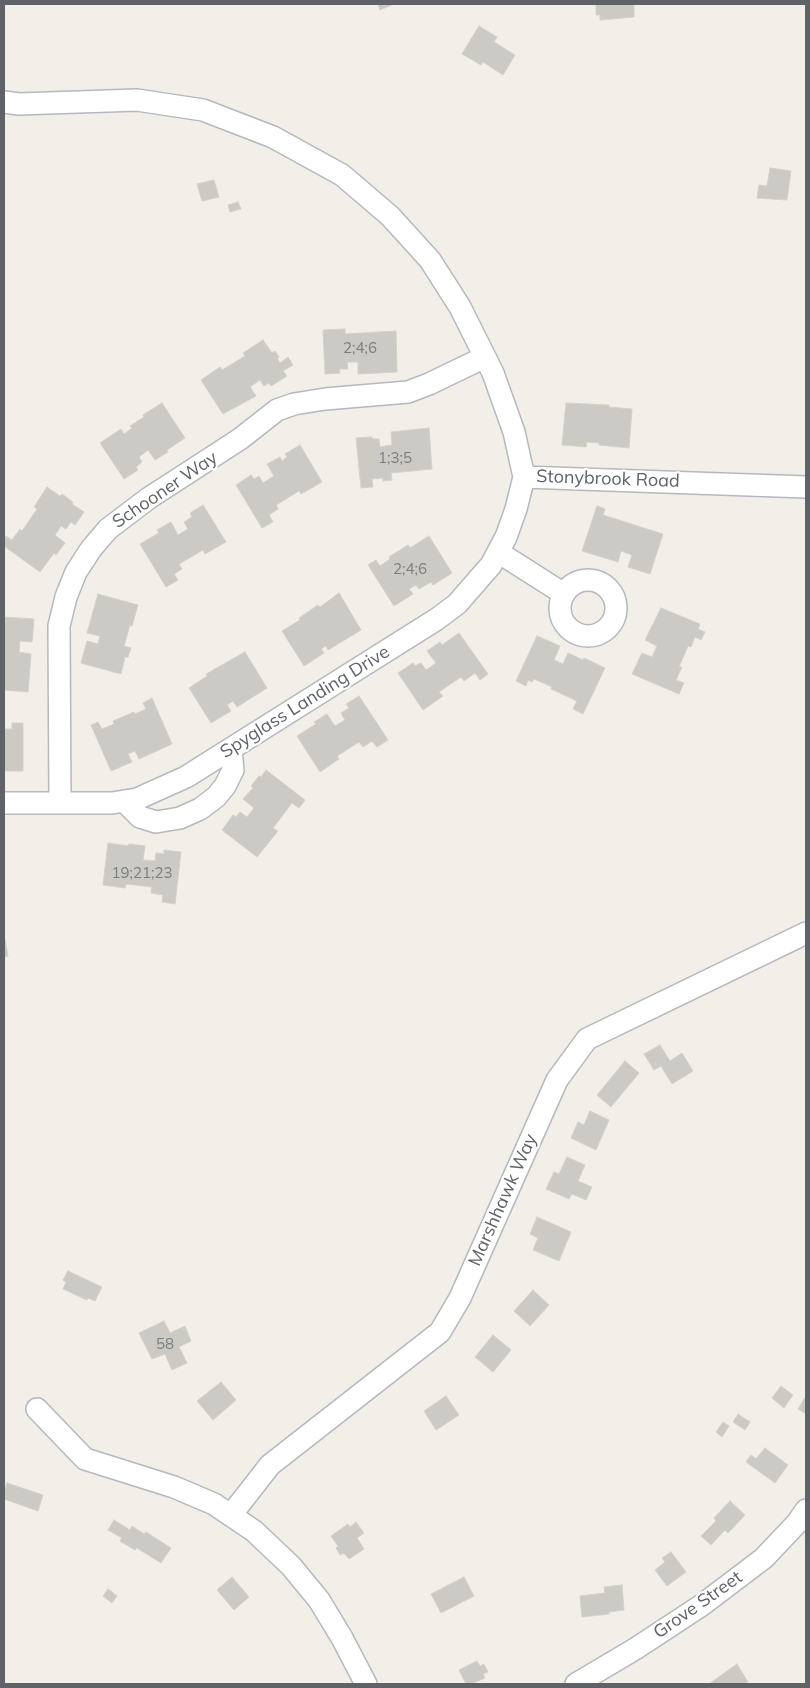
<!DOCTYPE html>
<html>
<head>
<meta charset="utf-8">
<style>
	body { margin:0 }
	#map { position:relative; width:810px; height:1688px; overflow:hidden; background:#f1efe8; font-family:Mulish,sans-serif }
	canvas { display:block }
	.frame { position:absolute; inset:0; border:5px solid #5f6368; pointer-events:none }
</style>
</head>
<body>
<div id="map">
<canvas width="810" height="1688"></canvas>
<div class="frame"></div>
</div>
<script>
const context = document.querySelector('canvas').getContext('2d');
context.lineJoin = 'round';
function paint(path, color) { context.fillStyle = color; context.fill(path, 'evenodd'); }
const shape = rows => new Path2D(rows.map(r => 'M' + r).join(''));
function trace(path, color, width, dash) { context.strokeStyle = color; context.lineWidth = width; context.lineCap = dash ? 'butt' : 'round'; context.setLineDash(dash || []); context.stroke(path); }
function write(font, color, halo, rows, align = 'center') {
  context.font = font + ' Mulish,sans-serif'; context.lineWidth = 4.5; context.setLineDash([]); context.textBaseline = 'middle'; context.strokeStyle = halo; context.fillStyle = color; for (const [text, x, y, turn = 0] of rows) {
    context.save(); context.translate(x, y); context.rotate((+turn || 0) * Math.PI / 180); context.textAlign = isNaN(turn) ? turn : align; if (halo) context.strokeText(text, 0, 0); context.fillText(text, 0, 0); context.restore();
  }
}
const building = shape([
	[378,4,394,4,380,10,378,4],
	[600,4,634,4,634,17,600,20,600,15,596,15,596,5,600,4],
	[479,26,497,37,494,42,515,55,503,75,483,62,481,65,462,54,479,26],
	[770,168,791,171,787,200,757,198,759,185,767,186,770,168],
	[214,180,219,197,202,201,197,184,214,180],
	[238,202,241,209,230,212,228,205,238,202],
	[345,329,345,334,396,331,397,372,358,374,358,362,347,362,348,369,339,369,340,373,325,374,323,330,345,329],
	[263,340,272,353,275,351,279,357,277,358,280,363,288,357,293,365,283,371,287,376,271,386,269,383,264,386,260,380,250,387,256,396,223,414,201,380,220,367,222,370,245,356,243,353,263,340],
	[162,403,185,438,167,450,168,452,155,460,148,450,139,457,142,462,136,467,138,470,124,479,100,443,121,429,124,434,132,428,130,426,144,417,143,415,162,403],
	[566,403,609,405,609,407,632,409,629,448,599,445,599,443,587,442,586,447,562,445,566,403],
	[429,428,432,469,391,473,392,480,383,481,383,478,372,479,373,487,361,488,356,438,372,437,372,439,379,439,380,447,392,445,391,432,429,428],
	[300,445,322,482,301,494,299,491,276,505,278,509,269,515,273,522,262,528,236,485,251,475,254,479,259,476,263,483,274,476,267,464,280,457,282,461,287,457,285,454,300,445],
	[47,487,60,496,62,494,73,502,72,504,84,512,75,525,71,522,66,529,61,526,55,535,65,543,56,555,54,553,40,572,4,546,4,540,6,536,12,540,20,529,22,531,37,509,34,507,47,487],
	[203,505,226,542,205,554,203,550,179,564,182,569,174,574,178,580,166,587,140,544,159,533,157,530,171,522,178,535,188,529,184,522,192,517,190,513,203,505],
	[597,506,605,509,603,515,663,534,650,574,628,567,632,555,621,551,618,562,582,551,597,506],
	[429,536,452,573,433,585,431,582,419,589,416,585,409,589,413,594,394,606,368,565,376,560,380,566,390,559,389,557,408,545,410,548,429,536],
	[339,593,361,630,328,650,326,646,321,649,324,653,304,666,282,631,300,620,299,618,318,605,320,607,339,593],
	[98,594,138,605,132,626,130,625,124,646,131,648,128,657,125,657,121,674,81,663,87,641,98,644,100,636,87,633,98,594],
	[661,608,700,624,698,629,705,632,701,640,695,637,691,647,688,646,679,667,682,667,676,680,684,683,679,694,632,674,642,653,652,657,657,646,645,640,661,608],
	[4,617,34,619,32,642,20,641,19,652,31,654,28,692,4,690,4,617],
	[459,633,488,674,480,680,475,673,464,681,461,677,439,692,443,696,423,710,398,673,413,663,415,666,421,663,426,670,436,663,427,651,440,642,442,645,459,633],
	[537,636,560,646,554,660,563,664,568,653,583,660,584,658,605,668,583,714,573,709,577,701,551,689,552,687,534,679,532,682,528,680,526,686,516,681,537,636],
	[245,652,267,688,237,707,233,701,227,705,231,711,211,723,189,688,207,676,206,674,245,652],
	[359,696,388,740,377,747,372,741,363,747,359,742,337,756,339,759,320,772,297,736,316,724,314,722,327,714,335,726,345,720,341,713,349,708,346,704,359,696],
	[152,698,172,744,139,759,135,751,128,754,132,762,111,771,91,725,98,722,102,729,114,724,113,721,134,712,135,714,146,709,143,703,152,698],
	[12,723,23,723,23,771,4,771,4,729,12,729,12,723],
	[266,770,305,800,299,808,292,803,273,828,278,831,257,857,222,830,233,815,236,817,240,812,247,817,254,808,243,799,253,788,251,786,259,776,261,777,266,770],
	[108,843,128,846,129,844,145,846,143,860,155,861,156,853,164,854,164,850,181,852,175,904,162,902,163,895,151,893,152,887,126,884,125,888,103,885,108,843],
	[4,934,8,956,4,957,4,934],
	[660,1045,670,1061,682,1053,693,1071,672,1084,661,1066,654,1070,644,1054,660,1045],
	[625,1061,639,1073,611,1107,597,1095,625,1061],
	[590,1111,609,1120,596,1150,571,1138,578,1122,584,1125,590,1111],
	[567,1157,585,1165,578,1181,592,1187,586,1200,572,1194,569,1199,546,1189,554,1172,559,1174,567,1157],
	[537,1217,571,1232,559,1261,533,1250,538,1238,530,1234,537,1217],
	[68,1271,102,1287,95,1301,88,1298,87,1300,63,1289,66,1282,63,1280,68,1271],
	[533,1290,549,1305,530,1326,514,1311,533,1290],
	[164,1321,170,1333,185,1326,191,1341,179,1347,187,1363,172,1370,165,1354,152,1359,139,1333,164,1321],
	[493,1335,511,1350,493,1372,475,1357,493,1335],
	[221,1382,236,1400,213,1420,197,1401,221,1382],
	[781,1386,793,1395,784,1408,772,1398,781,1386],
	[446,1396,459,1415,436,1430,424,1411,446,1396],
	[806,1396,806,1414,798,1409,806,1396],
	[738,1414,750,1422,745,1430,733,1422,738,1414],
	[723,1422,729,1426,722,1437,716,1432,723,1422],
	[765,1448,788,1465,775,1483,746,1462,751,1455,756,1459,765,1448],
	[7,1483,43,1495,38,1511,4,1499,4,1493,7,1483],
	[730,1501,745,1515,728,1533,725,1530,711,1545,701,1536,716,1521,714,1518,730,1501],
	[114,1520,130,1530,132,1526,144,1534,146,1532,171,1548,161,1563,137,1548,135,1550,120,1541,122,1538,108,1530,114,1520],
	[356,1522,364,1533,357,1538,364,1549,349,1559,344,1553,340,1555,336,1548,338,1546,331,1536,348,1524,350,1527,356,1522],
	[671,1552,686,1572,667,1586,655,1570,665,1562,662,1558,671,1552],
	[232,1577,249,1597,234,1610,217,1590,232,1577],
	[464,1577,474,1596,441,1613,431,1594,464,1577],
	[622,1585,624,1610,609,1612,609,1614,582,1617,580,1596,605,1593,604,1587,622,1585],
	[108,1589,117,1596,112,1603,103,1596,108,1589],
	[477,1661,480,1666,484,1664,488,1672,483,1674,485,1678,471,1684,466,1684,459,1670,477,1661],
	[737,1664,748,1682,744,1684,709,1684,737,1664]
]);
paint(building, '#cccac5');
trace(building, '#d6d1c6', 1);
const minor = shape([
	[4,102,19,104,137,100,203,110,273,137,342,175,390,216,430,260,460,307,493,373,514,432,524,477,516,509,506,537,491,565,457,604,437,619,186,777,137,799,112,803,4,803],
	[524,477,806,487],
	[498,552,564,594],
	'560 608a28 28 0 1 1 56 0a28 28 0 1 1-56 0Z',
	[124,801,140,817,156,822,180,818,200,809,216,797,225,786,233,770,231,749],
	[60,802,59,626,66,597,76,572,91,549,108,529,149,498,240,439,277,410,294,404,325,399,408,392,429,384,485,357],
	[37,1409,85,1459,174,1487,214,1504,254,1531,291,1566,319,1600,342,1638,366,1684],
	[231,1515,270,1465,440,1332,460,1298,557,1080,587,1039,806,933],
	[576,1684,635,1649,702,1605,764,1558,797,1523,806,1510]
]);
trace(minor, '#b5b8bc', 24);
trace(minor, '#fff', 21);
write('15px', '#7a7d7f', null, [
	["2;4;6",360,348],
	["1;3;5",395,458],
	["2;4;6",410,569],
	["19;21;23",142,873],
	["58",165,1344]
]);
write('18px', '#5f6368', '#fff', [
	["Stonybrook Road",608,479,2],
	["Schooner Way",165,490,-34],
	["Spyglass Landing Drive",305,702,-32],
	["Marshhawk Way",503,1200,-66],
	["Grove Street",698,1605,-35]
]);
</script>
</body>
</html>
